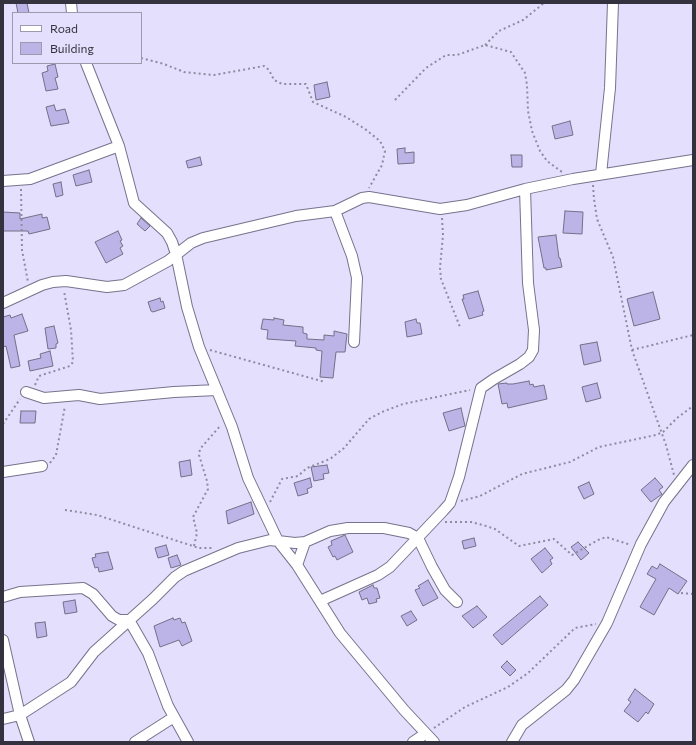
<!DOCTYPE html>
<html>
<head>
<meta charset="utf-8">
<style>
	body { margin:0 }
	#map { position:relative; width:696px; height:745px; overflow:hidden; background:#e3dffc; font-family:Commissioner,sans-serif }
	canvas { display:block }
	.frame { position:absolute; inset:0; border:4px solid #34323e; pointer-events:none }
	.legend { position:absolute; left:12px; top:12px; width:130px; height:52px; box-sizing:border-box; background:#e3dffc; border:1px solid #9d9ab0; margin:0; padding:5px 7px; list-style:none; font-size:12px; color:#34323e }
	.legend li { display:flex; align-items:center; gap:8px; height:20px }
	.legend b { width:20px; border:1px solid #9d9ab0 }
</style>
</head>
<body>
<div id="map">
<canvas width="696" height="745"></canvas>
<div class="frame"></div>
<ul class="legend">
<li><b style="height:5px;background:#fff"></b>Road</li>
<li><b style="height:11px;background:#bcb4e6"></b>Building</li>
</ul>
</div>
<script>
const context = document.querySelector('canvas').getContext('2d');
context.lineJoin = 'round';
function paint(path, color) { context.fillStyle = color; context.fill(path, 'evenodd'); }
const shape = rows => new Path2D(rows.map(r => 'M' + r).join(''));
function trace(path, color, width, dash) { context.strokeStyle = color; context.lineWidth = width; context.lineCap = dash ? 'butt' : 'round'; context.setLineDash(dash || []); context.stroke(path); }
const building = shape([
	[16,3,27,3,29,13,18,13,16,3],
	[55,64,58,77,55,78,58,89,46,91,42,73,48,71,47,66,55,64],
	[327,82,330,97,316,100,314,85,327,82],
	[54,105,56,111,65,109,69,123,51,126,46,107,54,105],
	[570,121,573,135,555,139,552,126,570,121],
	[405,148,405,153,414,152,414,163,398,164,397,149,405,148],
	[511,155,522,155,522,167,512,167,511,155],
	[200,157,202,165,188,168,186,161,200,157],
	[89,170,92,182,76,186,73,175,89,170],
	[61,182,63,195,56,197,53,184,61,182],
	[565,211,583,212,582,234,563,233,565,211],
	[3,212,20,213,20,219,42,214,42,218,47,217,50,229,29,234,28,231,3,231,3,212],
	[141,218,150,226,145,231,137,224,141,218],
	[118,231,122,240,120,241,123,246,120,248,123,254,106,263,95,242,118,231],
	[556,235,559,258,560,258,562,267,546,270,546,268,544,268,538,237,556,235],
	[478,291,484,311,482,312,483,315,469,319,462,299,464,299,463,295,478,291],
	[653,292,660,319,634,326,627,299,653,292],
	[160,298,161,302,163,301,165,308,153,312,151,311,148,302,160,298],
	[22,314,28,331,14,335,20,366,11,368,6,346,3,347,3,317,10,315,11,318,22,314],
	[274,318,284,320,283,325,303,327,303,333,307,334,307,339,324,340,324,335,334,336,334,331,347,334,345,352,336,352,333,378,320,377,322,351,316,350,316,348,295,346,296,341,267,339,268,330,261,329,263,319,274,320,274,318],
	[416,319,417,323,420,323,422,334,407,337,405,322,416,319],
	[54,326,58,343,56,344,56,348,48,349,45,328,54,326],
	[597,342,601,361,584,365,580,345,597,342],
	[50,351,53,366,30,371,28,361,41,358,40,354,50,351],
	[529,381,530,385,533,384,534,387,544,385,547,399,508,408,507,403,502,404,498,384,507,383,507,384,513,384,529,381],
	[597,383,601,398,586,402,582,387,597,383],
	[461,408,465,426,449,431,443,413,461,408],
	[21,411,36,411,35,423,20,423,21,411],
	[190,460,192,475,181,477,179,462,190,460],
	[327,465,329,473,323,474,324,479,314,481,311,467,327,465],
	[310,478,312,487,307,489,308,493,298,496,294,483,310,478],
	[655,478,663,487,659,490,662,494,651,502,641,490,655,478],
	[589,482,594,494,584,499,578,487,589,482],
	[251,502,254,514,228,524,226,511,251,502],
	[345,535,353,552,337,560,335,556,333,557,328,547,332,545,331,541,345,535],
	[474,538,476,546,464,549,462,541,474,538],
	[578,542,589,553,581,560,571,547,578,542],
	[166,545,169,555,158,558,155,548,166,545],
	[545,548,553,558,550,560,552,564,542,573,531,559,545,548],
	[108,552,113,569,99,572,98,567,95,568,92,558,96,557,95,554,108,552],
	[177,555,181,565,171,568,168,558,177,555],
	[660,564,687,581,678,594,669,588,654,615,640,607,656,579,647,574,652,566,657,569,660,564],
	[428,580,438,598,423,606,415,590,420,588,418,586,428,580],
	[373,585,374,588,377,588,380,598,376,599,377,602,369,604,367,598,362,600,359,592,373,585],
	[540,596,548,605,502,645,493,635,540,596],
	[75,600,77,612,65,614,63,602,75,600],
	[477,606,487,617,473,628,462,616,477,606],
	[411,611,417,620,407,626,401,616,411,611],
	[173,618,174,620,180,618,182,623,185,622,192,641,182,646,179,640,160,647,154,626,173,618],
	[45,622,47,636,37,638,35,623,45,622],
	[507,661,516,670,510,676,501,667,507,661],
	[635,689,654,704,648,714,646,712,638,722,624,711,631,702,628,700,635,689]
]);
paint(building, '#bcb4e6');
trace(building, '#737089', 1);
const street = shape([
	[71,3,72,13],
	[86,63,119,146,134,203,167,233,172,242,176,254,187,307,199,347,232,427,248,478,278,541,295,543,305,542,330,531,348,528,384,528,409,533,418,538,432,567,445,590,457,602],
	[601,174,610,88,613,3],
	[3,181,30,179,119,146],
	[335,211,352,256,357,278,354,342],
	[3,303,42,285,53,282,66,281,107,287,124,285,168,261,191,243,203,238,296,216,335,211,362,198,369,197,440,209,467,205,525,189,573,179,693,160],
	[26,392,44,398,79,395,100,399,174,392,217,390],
	[3,472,42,466],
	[297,565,305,542],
	[3,597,20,592,83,588,93,594,112,616,119,620,129,620,148,653,168,706,188,742],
	[320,601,378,575,390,567,443,511,450,503,459,477,481,388,494,379,520,364,529,357,533,350,534,330,528,283,525,189],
	[3,640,20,715,29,742],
	[3,719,20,715,71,682,94,652,153,599,175,577,184,571,238,548,270,540,278,541,297,565,340,633,404,710,434,742],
	[135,742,174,717],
	[413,742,425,734],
	[512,742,522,725,566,690,574,680,607,623,641,544,664,502,693,465]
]);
trace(street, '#76738c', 12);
trace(shape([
	[485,45,499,31,523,20,544,3],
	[141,58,164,64,184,72,214,75,264,66,269,70,274,80,282,84,306,84,313,102,346,117,365,129,380,141,385,151,382,165,369,188],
	[395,100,426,68,446,55,457,55,485,45,511,52,525,73,527,85,528,111,532,131,540,151,547,161,562,172],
	[593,185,594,199,597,219,613,257,632,350,666,445,674,475],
	[21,189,22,250,28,282],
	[442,218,443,235,440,268,441,279,460,327],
	[210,350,325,382],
	[632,350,693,335],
	[35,385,39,376,70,366,73,362,71,330,64,291],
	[3,424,20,399],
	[50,463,56,455,65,406],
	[461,501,480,496,522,474,570,462,599,447,656,435,663,432,677,418,693,406],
	[270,502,282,479,298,476,307,468,330,459,344,448,369,419,382,412,403,404,470,390],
	[65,510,97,515,199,548,213,548],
	[445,522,471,522,486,526,495,529,519,546,554,539,572,555,598,540,606,537,631,545],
	[194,546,197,533,193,517,208,489,207,481,199,455,200,449,221,425],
	[681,593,693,594],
	[434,728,465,707,508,687,528,673,575,628,596,624]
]), '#8f8ba0', 2, [2, 3]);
trace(street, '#fff', 10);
</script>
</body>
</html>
